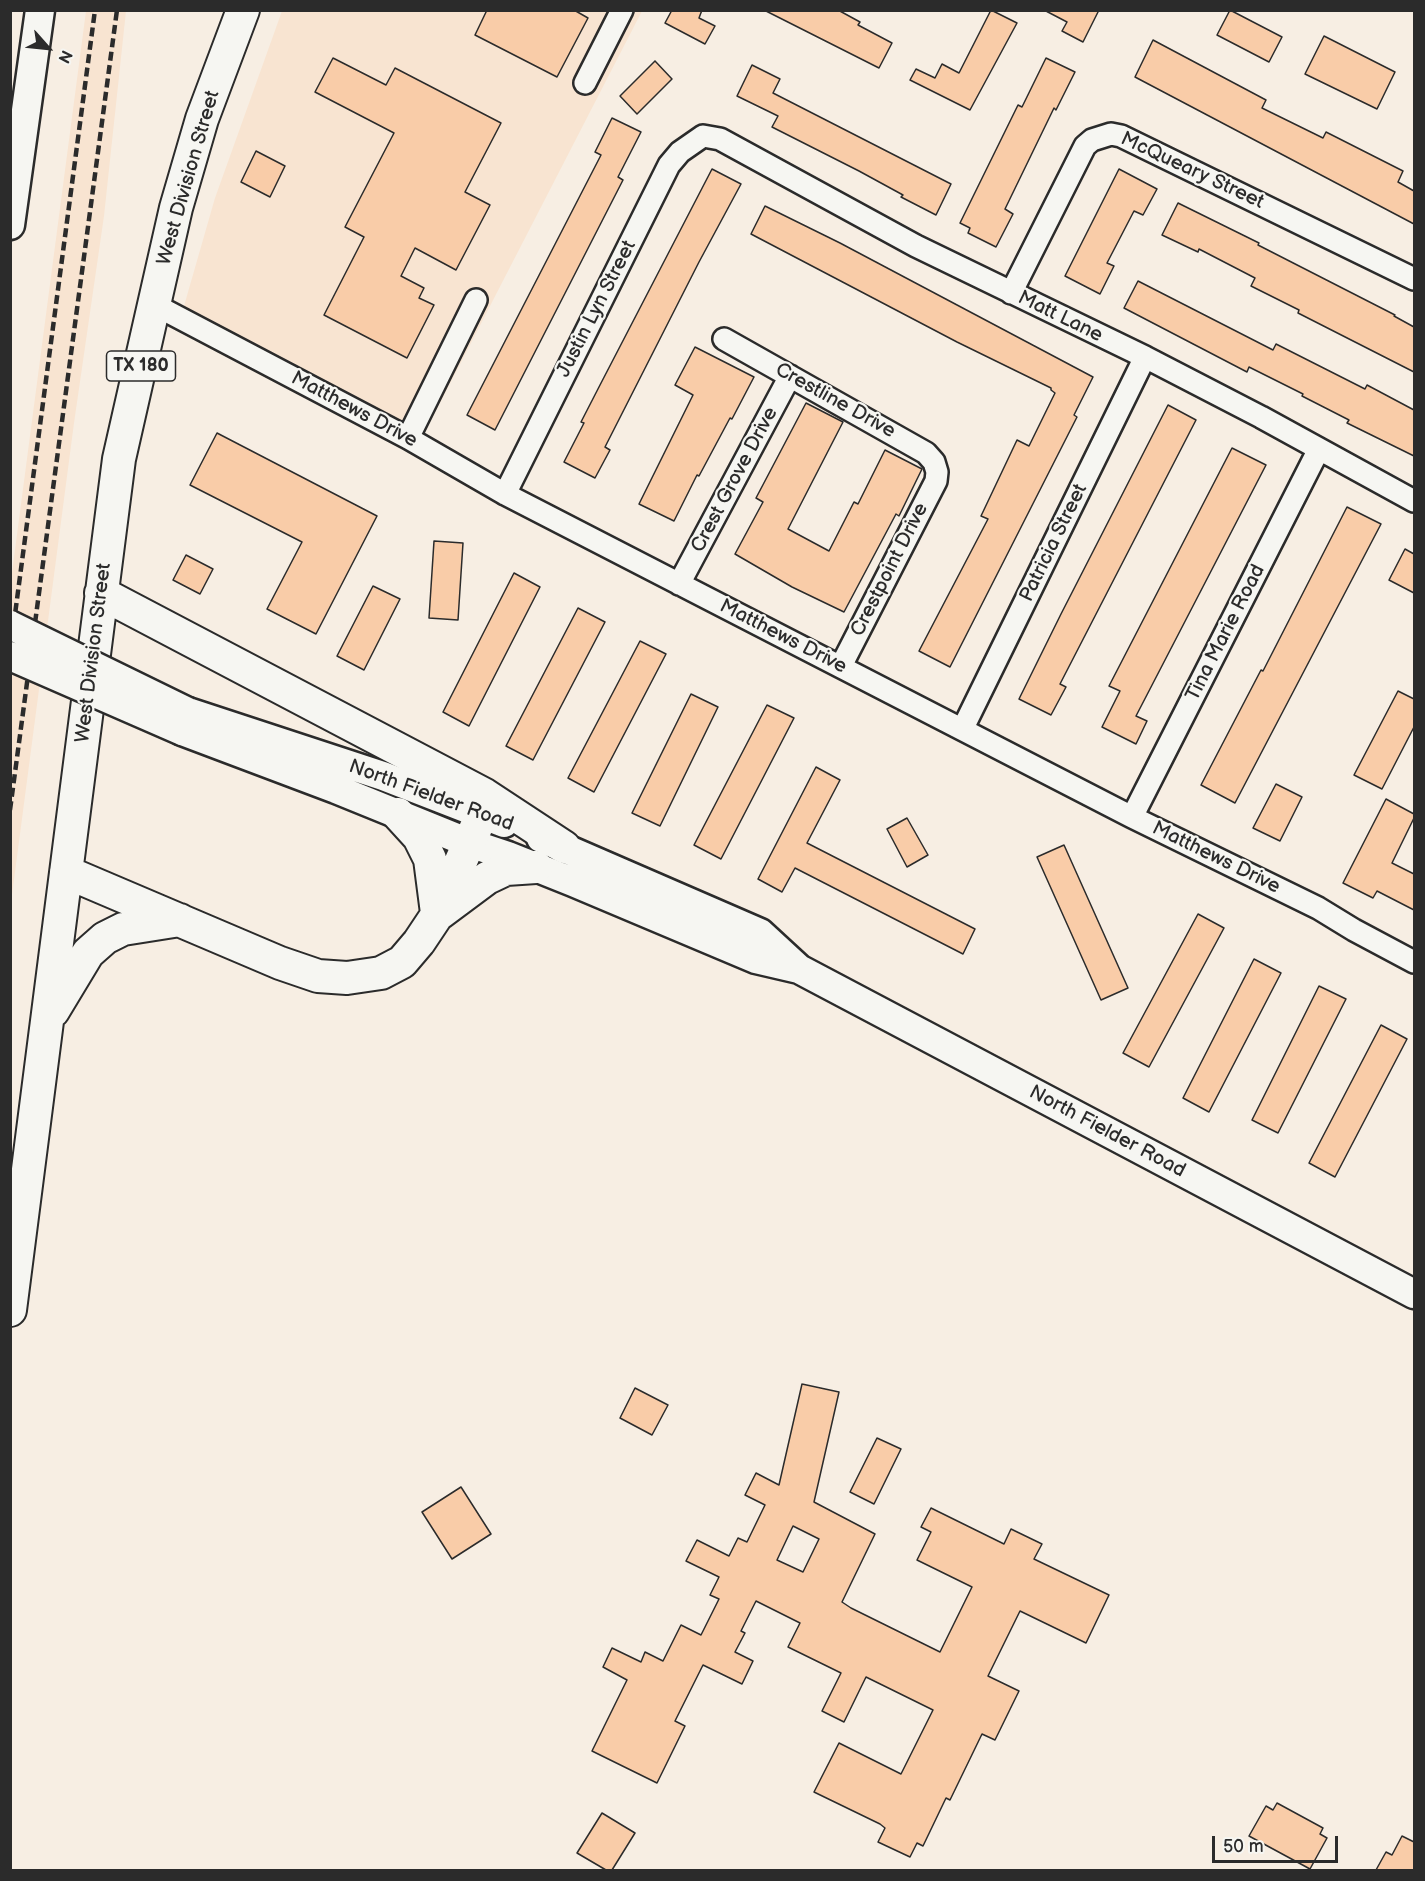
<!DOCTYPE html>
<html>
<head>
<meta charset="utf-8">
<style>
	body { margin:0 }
	#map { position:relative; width:1425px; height:1881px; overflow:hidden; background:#f7eee3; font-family:"Balsamiq Sans",sans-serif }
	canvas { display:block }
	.frame { position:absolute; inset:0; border:12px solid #2b2b2b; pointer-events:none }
	.north { position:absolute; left:18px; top:18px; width:60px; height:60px; -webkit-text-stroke:4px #f6f6f2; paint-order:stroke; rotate:117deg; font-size:16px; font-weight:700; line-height:24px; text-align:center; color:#2b2b2b }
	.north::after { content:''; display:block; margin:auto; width:21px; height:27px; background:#2b2b2b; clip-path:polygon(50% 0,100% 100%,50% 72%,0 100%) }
	.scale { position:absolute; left:1212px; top:1836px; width:126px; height:27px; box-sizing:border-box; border:3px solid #2b2b2b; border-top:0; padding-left:8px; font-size:18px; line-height:21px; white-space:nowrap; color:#2b2b2b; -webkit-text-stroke:4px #f6f6f2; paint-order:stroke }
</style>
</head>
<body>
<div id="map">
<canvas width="1425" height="1881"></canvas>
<div class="frame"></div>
<div class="north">N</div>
<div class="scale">50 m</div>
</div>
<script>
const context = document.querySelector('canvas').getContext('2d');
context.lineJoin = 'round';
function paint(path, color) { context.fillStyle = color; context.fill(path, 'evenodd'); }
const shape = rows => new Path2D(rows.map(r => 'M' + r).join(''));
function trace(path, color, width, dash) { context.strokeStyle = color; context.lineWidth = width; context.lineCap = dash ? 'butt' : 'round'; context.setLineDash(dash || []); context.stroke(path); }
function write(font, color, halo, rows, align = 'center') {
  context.font = font + ' "Balsamiq Sans",sans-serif'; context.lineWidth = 4.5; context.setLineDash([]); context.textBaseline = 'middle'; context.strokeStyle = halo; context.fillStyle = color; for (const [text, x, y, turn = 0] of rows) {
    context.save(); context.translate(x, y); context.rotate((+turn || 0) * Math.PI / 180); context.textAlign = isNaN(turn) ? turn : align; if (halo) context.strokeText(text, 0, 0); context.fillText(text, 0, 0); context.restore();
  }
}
paint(shape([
	[86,11,126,11,104,216,74,423,10,910,11,580],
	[282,11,642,11,422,438,184,306,215,198]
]), '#f8e4d1');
const building = shape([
	[487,10,574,10,588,18,557,77,475,35,487,10],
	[672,10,702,10,699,18,715,26,705,44,665,23,672,10],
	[764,10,838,10,860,22,858,25,892,43,879,68,764,10],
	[991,10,1017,23,970,110,910,80,916,69,935,78,942,64,959,73,991,10],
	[1044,10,1099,10,1083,42,1062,31,1067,22,1044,10],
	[1230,10,1282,37,1269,62,1217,35,1230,10],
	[1324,36,1395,72,1377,109,1305,74,1324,36],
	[1153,40,1266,100,1262,108,1323,138,1326,132,1403,171,1398,182,1414,191,1414,224,1135,77,1153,40],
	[333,58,386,85,395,68,501,123,465,192,490,205,456,270,415,248,401,276,424,288,419,298,434,305,407,358,324,315,364,237,345,227,394,133,315,92,333,58],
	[1046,58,1075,72,1056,110,1054,108,1005,209,1013,214,996,247,968,233,970,228,960,223,1018,105,1022,107,1046,58],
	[655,61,672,79,637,114,620,96,655,61],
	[752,65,780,79,773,93,951,184,936,215,901,197,903,195,859,171,772,127,778,116,737,96,752,65],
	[612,118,641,132,618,177,623,180,495,430,467,415,601,155,595,152,612,118],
	[256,151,285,166,270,197,241,182,256,151],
	[712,169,741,184,699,262,605,447,610,450,595,478,564,462,584,423,581,422,600,385,712,169],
	[1119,169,1157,189,1143,215,1134,211,1107,263,1114,266,1100,294,1065,276,1119,169],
	[1178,203,1259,243,1258,245,1395,315,1394,316,1414,327,1414,372,1298,313,1299,310,1251,286,1255,278,1199,249,1198,252,1162,235,1178,203],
	[765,206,840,243,1093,377,1074,415,1077,417,950,667,919,651,988,519,981,516,1017,440,1029,446,1055,393,1051,390,1051,388,957,342,751,234,765,206],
	[1138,281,1273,350,1276,344,1365,389,1367,385,1414,410,1414,456,1347,423,1349,420,1302,396,1303,394,1249,367,1247,372,1124,308,1138,281],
	[695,347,754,377,732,419,730,418,699,476,697,475,674,521,639,504,693,395,675,385,695,347],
	[806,403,843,422,788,529,829,551,854,502,858,504,885,450,922,469,899,516,896,514,844,612,792,587,735,554,763,502,756,498,806,403],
	[1168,405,1196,420,1060,684,1066,687,1051,715,1019,699,1061,614,1168,405],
	[217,433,377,516,316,634,267,609,302,542,190,485,217,433],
	[1232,448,1266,465,1136,716,1147,721,1136,744,1102,727,1120,691,1109,686,1232,448],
	[1347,507,1381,524,1235,803,1201,785,1261,670,1263,671,1347,507],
	[434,541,463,543,458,620,429,618,434,541],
	[1405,549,1414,554,1414,593,1389,580,1405,549],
	[186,555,213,569,200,594,173,580,186,555],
	[514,573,540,587,469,726,443,712,514,573],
	[373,586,400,599,364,670,337,656,373,586],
	[578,608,605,622,533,760,506,746,578,608],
	[640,641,666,654,594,792,568,778,640,641],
	[1398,691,1414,699,1414,727,1382,789,1354,775,1398,691],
	[691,694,718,707,660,826,632,813,691,694],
	[767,705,794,718,721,859,694,845,767,705],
	[816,767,840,780,807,843,975,929,963,954,795,868,782,892,758,879,816,767],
	[1276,784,1302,797,1280,841,1253,828,1276,784],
	[1386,799,1414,814,1414,818,1392,863,1414,874,1414,910,1377,891,1373,898,1343,883,1386,799],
	[907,818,928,855,907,867,887,829,907,818],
	[1064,845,1128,988,1101,1000,1037,857,1064,845],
	[1198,914,1224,928,1149,1067,1123,1053,1198,914],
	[1254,959,1281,973,1209,1112,1183,1098,1254,959],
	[1319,986,1346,999,1278,1133,1252,1120,1319,986],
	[1381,1025,1407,1039,1335,1177,1309,1163,1381,1025],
	[802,1384,839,1392,814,1502,875,1534,842,1602,851,1608,940,1652,972,1587,917,1560,931,1532,921,1527,931,1508,1004,1544,1011,1529,1042,1544,1034,1559,1109,1595,1086,1643,1020,1611,988,1676,1019,1691,995,1740,982,1734,950,1800,946,1798,923,1846,917,1843,910,1857,878,1842,885,1828,880,1824,814,1792,839,1743,901,1774,933,1710,866,1677,844,1722,822,1711,841,1673,788,1647,800,1623,756,1601,741,1631,745,1633,735,1652,753,1661,742,1684,703,1665,675,1721,685,1726,657,1783,592,1751,627,1680,603,1667,612,1648,641,1662,645,1652,663,1661,681,1625,701,1635,719,1599,710,1595,719,1577,686,1561,697,1540,729,1556,738,1538,747,1542,765,1505,745,1495,756,1473,779,1485,802,1384],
	[793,1526,819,1539,803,1572,777,1560,793,1526],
	[635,1388,668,1405,652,1435,620,1418,635,1388],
	[877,1438,901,1449,874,1504,850,1492,877,1438],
	[461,1487,491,1534,452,1559,422,1512,461,1487],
	[1277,1803,1323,1828,1320,1834,1327,1838,1310,1869,1249,1836,1266,1806,1273,1810,1277,1803],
	[602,1813,635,1833,612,1870,606,1870,577,1853,602,1813],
	[1402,1836,1414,1842,1414,1870,1376,1870,1386,1852,1392,1855,1402,1836]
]);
paint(building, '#f9cca8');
trace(building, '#2b2b2b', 1.5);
const street = shape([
	[585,83,622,10],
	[1011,293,1085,146,1092,140,1111,134,1121,136,1414,279],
	[155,305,408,438,505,494,1132,817,1318,908,1354,930,1414,962],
	[724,339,926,453,934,462,937,472,936,481,841,666],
	[408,438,476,300],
	[505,494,669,165,680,152,703,136,720,139,916,246,1145,357,1261,417,1414,501],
	[679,584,790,376],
	[963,728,1145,357],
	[1132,817,1319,449]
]);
const secondary = shape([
	[10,225,40,10],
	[188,712,383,776,504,823],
	[182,731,336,789,469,843,508,856,573,882,756,959,799,969,1414,1294],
	[541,838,760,933,798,968]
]);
const primary = shape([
	[101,593,485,795,564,847],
	[398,814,419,837,430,859,437,913],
	[66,872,280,963,318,976,347,978,381,973,402,962,419,942,437,915,482,814],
	[440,913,487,878,506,869,536,867],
	[53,1011,88,953,105,938,123,929,180,920],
	[10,1310,119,459,176,208,202,119,243,10]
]);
trace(street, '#2b2b2b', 26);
trace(secondary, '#2b2b2b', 33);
trace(primary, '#2b2b2b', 36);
trace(street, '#f6f6f2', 21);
trace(secondary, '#f6f6f2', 28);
trace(primary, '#f6f6f2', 32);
trace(shape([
	[10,652,95,10],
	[10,810,117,10]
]), '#2b2b2b', 4.5, [9, 4.5]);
const secondaryBridge = shape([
	[10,625,188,712],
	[10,656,182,731]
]);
trace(secondaryBridge, '#2b2b2b', 33, []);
trace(secondaryBridge, '#f6f6f2', 28);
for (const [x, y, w] of [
	[141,366,69]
]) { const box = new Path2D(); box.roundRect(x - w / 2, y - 15, w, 30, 4.5); context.fillStyle = '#f6f6f2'; context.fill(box); trace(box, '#2b2b2b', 1.5); }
write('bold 18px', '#2b2b2b', null, [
	["TX 180",141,366]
]);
write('20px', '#2b2b2b', '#f6f6f2', [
	["McQueary Street",1192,171,25],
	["West Division Street",189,178,-74],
	["Justin Lyn Street",597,309,-63],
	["Matt Lane",1060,317,26],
	["Crestline Drive",835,401,29],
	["Matthews Drive",354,410,28],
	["Crest Grove Drive",735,480,-62],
	["Patricia Street",1054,543,-64],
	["Crestpoint Drive",890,570,-63],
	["Tina Marie Road",1226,633,-63],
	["Matthews Drive",783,637,27],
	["West Division Street",94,653,-83],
	["North Fielder Road",431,796,20],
	["Matthews Drive",1216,858,26],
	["North Fielder Road",1107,1132,28]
]);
</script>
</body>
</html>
